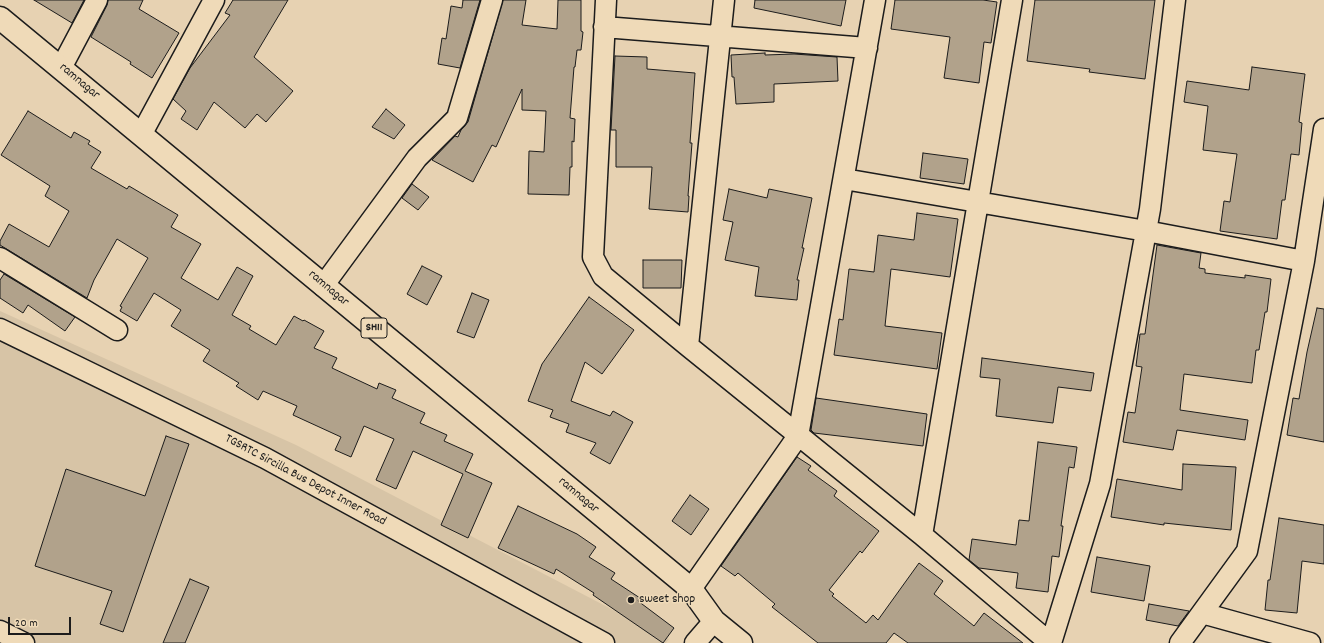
<!DOCTYPE html>
<html>
<head>
<meta charset="utf-8">
<style>
	body { margin:0 }
	#map { position:relative; width:1324px; height:643px; overflow:hidden; background:#e7d2b2; font-family:Dekko,sans-serif }
	canvas { display:block }
	.scale { position:absolute; left:8px; top:617px; width:63px; height:18px; box-sizing:border-box; border:2px solid #1c1c1c; border-top:0; padding-left:5px; font-size:12px; line-height:14px; white-space:nowrap; color:#1c1c1c; -webkit-text-stroke:3px #efdab8; paint-order:stroke }
</style>
</head>
<body>
<div id="map">
<canvas width="1324" height="643"></canvas>
<div class="scale">20 m</div>
</div>
<script>
const context = document.querySelector('canvas').getContext('2d');
context.lineJoin = 'round';
function paint(path, color) { context.fillStyle = color; context.fill(path, 'evenodd'); }
const shape = rows => new Path2D(rows.map(r => 'M' + r).join(''));
function trace(path, color, width, dash) { context.strokeStyle = color; context.lineWidth = width; context.lineCap = dash ? 'butt' : 'round'; context.setLineDash(dash || []); context.stroke(path); }
function write(font, color, halo, rows, align = 'center') {
  context.font = font + ' Dekko,sans-serif'; context.lineWidth = 3; context.setLineDash([]); context.textBaseline = 'middle'; context.strokeStyle = halo; context.fillStyle = color; for (const [text, x, y, turn = 0] of rows) {
    context.save(); context.translate(x, y); context.rotate((+turn || 0) * Math.PI / 180); context.textAlign = isNaN(turn) ? turn : align; if (halo) context.strokeText(text, 0, 0); context.fillText(text, 0, 0); context.restore();
  }
}
paint(shape([
	[0,311,296,445,669,639,666,643,0,643]
]), '#d7c4a6');
const building = shape([
	[34,0,84,0,72,23,34,0],
	[108,0,143,0,139,9,179,33,152,78,130,64,131,62,91,37,107,5,108,0],
	[233,0,288,0,254,57,293,91,266,122,257,114,245,128,214,102,197,130,181,119,186,111,173,99,190,68,230,15,225,13,233,0],
	[463,0,480,0,460,68,438,64,442,38,446,39,451,6,462,8,463,0],
	[503,0,526,0,522,25,557,29,558,0,581,0,581,31,583,32,581,50,577,50,575,67,574,67,570,118,575,119,574,142,572,141,572,167,570,167,569,195,528,194,529,151,544,152,546,111,522,110,522,89,496,147,492,145,473,182,432,160,455,136,458,137,461,130,468,122,503,0],
	[755,0,846,0,841,26,754,8,755,0],
	[895,0,983,0,997,2,991,43,984,42,979,83,944,78,950,37,891,29,895,0],
	[1035,0,1155,0,1145,79,1089,72,1090,69,1027,61,1035,0],
	[765,53,765,55,794,54,837,57,838,81,774,84,774,102,736,104,734,77,732,77,731,55,765,53],
	[615,56,647,57,647,69,695,73,690,143,692,143,688,196,689,196,688,212,649,209,652,167,616,167,616,130,611,130,615,56],
	[1252,67,1305,74,1299,122,1302,123,1299,155,1291,154,1285,200,1282,200,1277,239,1220,231,1224,201,1230,202,1237,154,1203,150,1208,106,1184,102,1187,81,1249,90,1252,67],
	[386,109,405,125,394,139,372,127,386,109],
	[28,111,71,138,74,132,90,141,88,144,101,152,91,168,127,189,129,186,178,215,171,227,201,244,181,278,218,300,237,267,253,276,232,315,251,326,249,329,276,345,294,316,303,321,304,320,324,331,314,348,337,358,332,368,377,389,379,383,396,390,392,398,425,413,420,423,447,435,444,441,473,454,465,471,492,483,468,538,441,525,463,474,413,451,396,489,376,480,394,439,364,426,351,457,335,450,341,437,293,415,297,406,263,391,258,400,236,386,239,383,203,361,210,350,171,326,181,310,154,293,137,321,120,311,122,307,120,306,148,258,117,239,94,280,87,298,0,245,0,241,9,224,49,247,69,211,45,196,50,186,1,155,28,111],
	[923,153,968,159,964,184,920,178,923,153],
	[412,184,429,197,418,210,402,198,412,184],
	[729,189,767,198,769,189,812,198,802,248,804,248,797,280,799,280,797,300,755,296,759,267,725,260,733,222,723,220,729,189],
	[917,213,958,219,950,277,891,269,885,326,942,333,937,369,834,355,839,319,843,320,849,269,874,272,878,235,914,240,917,213],
	[1157,245,1201,253,1199,268,1205,269,1205,273,1245,278,1245,275,1271,279,1267,312,1265,312,1259,350,1256,350,1252,383,1184,374,1180,410,1248,420,1245,440,1177,430,1173,450,1123,442,1128,412,1135,413,1142,367,1136,366,1140,334,1145,334,1157,245],
	[643,260,682,260,681,288,643,288,643,260],
	[422,266,442,276,427,305,407,294,422,266],
	[4,274,75,317,65,331,28,305,23,313,0,298,0,280,4,274],
	[472,293,489,300,474,338,457,332,472,293],
	[589,297,634,330,602,374,585,362,571,401,610,416,613,411,633,422,610,464,590,453,596,443,566,432,569,424,550,417,553,410,528,401,542,364,589,297],
	[1317,308,1324,309,1324,442,1287,435,1293,398,1299,399,1307,352,1317,308],
	[982,358,1094,373,1091,391,1058,387,1053,423,996,416,1000,379,980,377,982,358],
	[816,398,927,414,923,446,814,433,811,430,816,398],
	[166,436,189,444,123,632,100,624,112,591,35,566,66,469,145,496,166,436],
	[1038,442,1077,447,1074,468,1069,467,1061,526,1063,526,1059,557,1052,556,1048,592,1016,588,1018,573,979,568,969,560,972,539,1016,545,1019,520,1029,521,1038,442],
	[797,457,811,466,808,470,837,491,834,496,879,531,862,553,860,551,829,590,834,594,832,596,866,623,873,615,878,620,919,563,943,581,934,594,974,626,984,613,1023,643,908,643,894,633,886,643,818,643,772,607,775,604,738,573,735,576,721,566,797,457],
	[1183,464,1236,467,1231,530,1164,523,1164,525,1111,517,1117,479,1182,490,1183,464],
	[690,495,709,509,691,535,672,521,690,495],
	[518,506,577,534,596,547,589,557,615,573,611,579,640,598,638,601,674,628,663,643,593,595,594,593,556,569,554,574,498,548,518,506],
	[1279,518,1324,525,1324,564,1302,561,1297,613,1265,610,1268,580,1270,580,1279,518],
	[1097,557,1150,566,1144,601,1091,592,1097,557],
	[190,579,209,587,185,643,163,643,190,579],
	[1149,604,1189,611,1178,626,1146,620,1149,604]
]);
paint(building, '#b1a28b');
trace(building, '#1c1c1c', 1);
const minor = shape([
	[606,0,593,257,603,276,688,346,922,535,1050,643],
	[604,27,867,48],
	[61,68,97,0],
	[141,135,214,0],
	[844,179,1146,231,1304,261],
	[0,258,117,330],
	[323,286,417,158,457,118,492,0],
	[0,329,265,458,604,643],
	[688,346,724,0],
	[922,535,1012,0],
	[691,589,798,436,875,0],
	[1202,613,1310,643],
	[0,631,24,643],
	[695,643,714,621],
	[1051,643,1100,484,1150,209,1175,0],
	[1180,643,1247,551,1304,261,1324,129]
]);
const primary = shape([
	[0,18,691,589,714,621,741,643]
]);
trace(minor, '#1c1c1c', 23);
trace(primary, '#1c1c1c', 25);
trace(minor, '#efdab8', 20);
trace(primary, '#efdab8', 22);
for (const [x, y, r, color] of [
	[631,600,4,"#1c1c1c"]
]) { const dot = new Path2D(); dot.arc(x, y, r, 0, 2 * Math.PI); context.fillStyle = color; context.fill(dot); trace(dot, '#efdab8', 1.5); }
for (const [x, y, w] of [
	[374,328,26]
]) { const box = new Path2D(); box.roundRect(x - w / 2, y - 10, w, 20, 3); context.fillStyle = '#efdab8'; context.fill(box); trace(box, '#1c1c1c', 1); }
write('bold 12px', '#1c1c1c', null, [
	["SH11",374,328]
]);
write('13px', '#1c1c1c', '#efdab8', [
	["ramnagar",79,82,40],
	["ramnagar",328,289,40],
	["TGSRTC Sircilla Bus Depot Inner Road",305,481,28],
	["ramnagar",578,496,40]
]);
write('13px', '#1c1c1c', '#efdab8', [
	["sweet shop",639,600]
], 'left');
</script>
</body>
</html>
